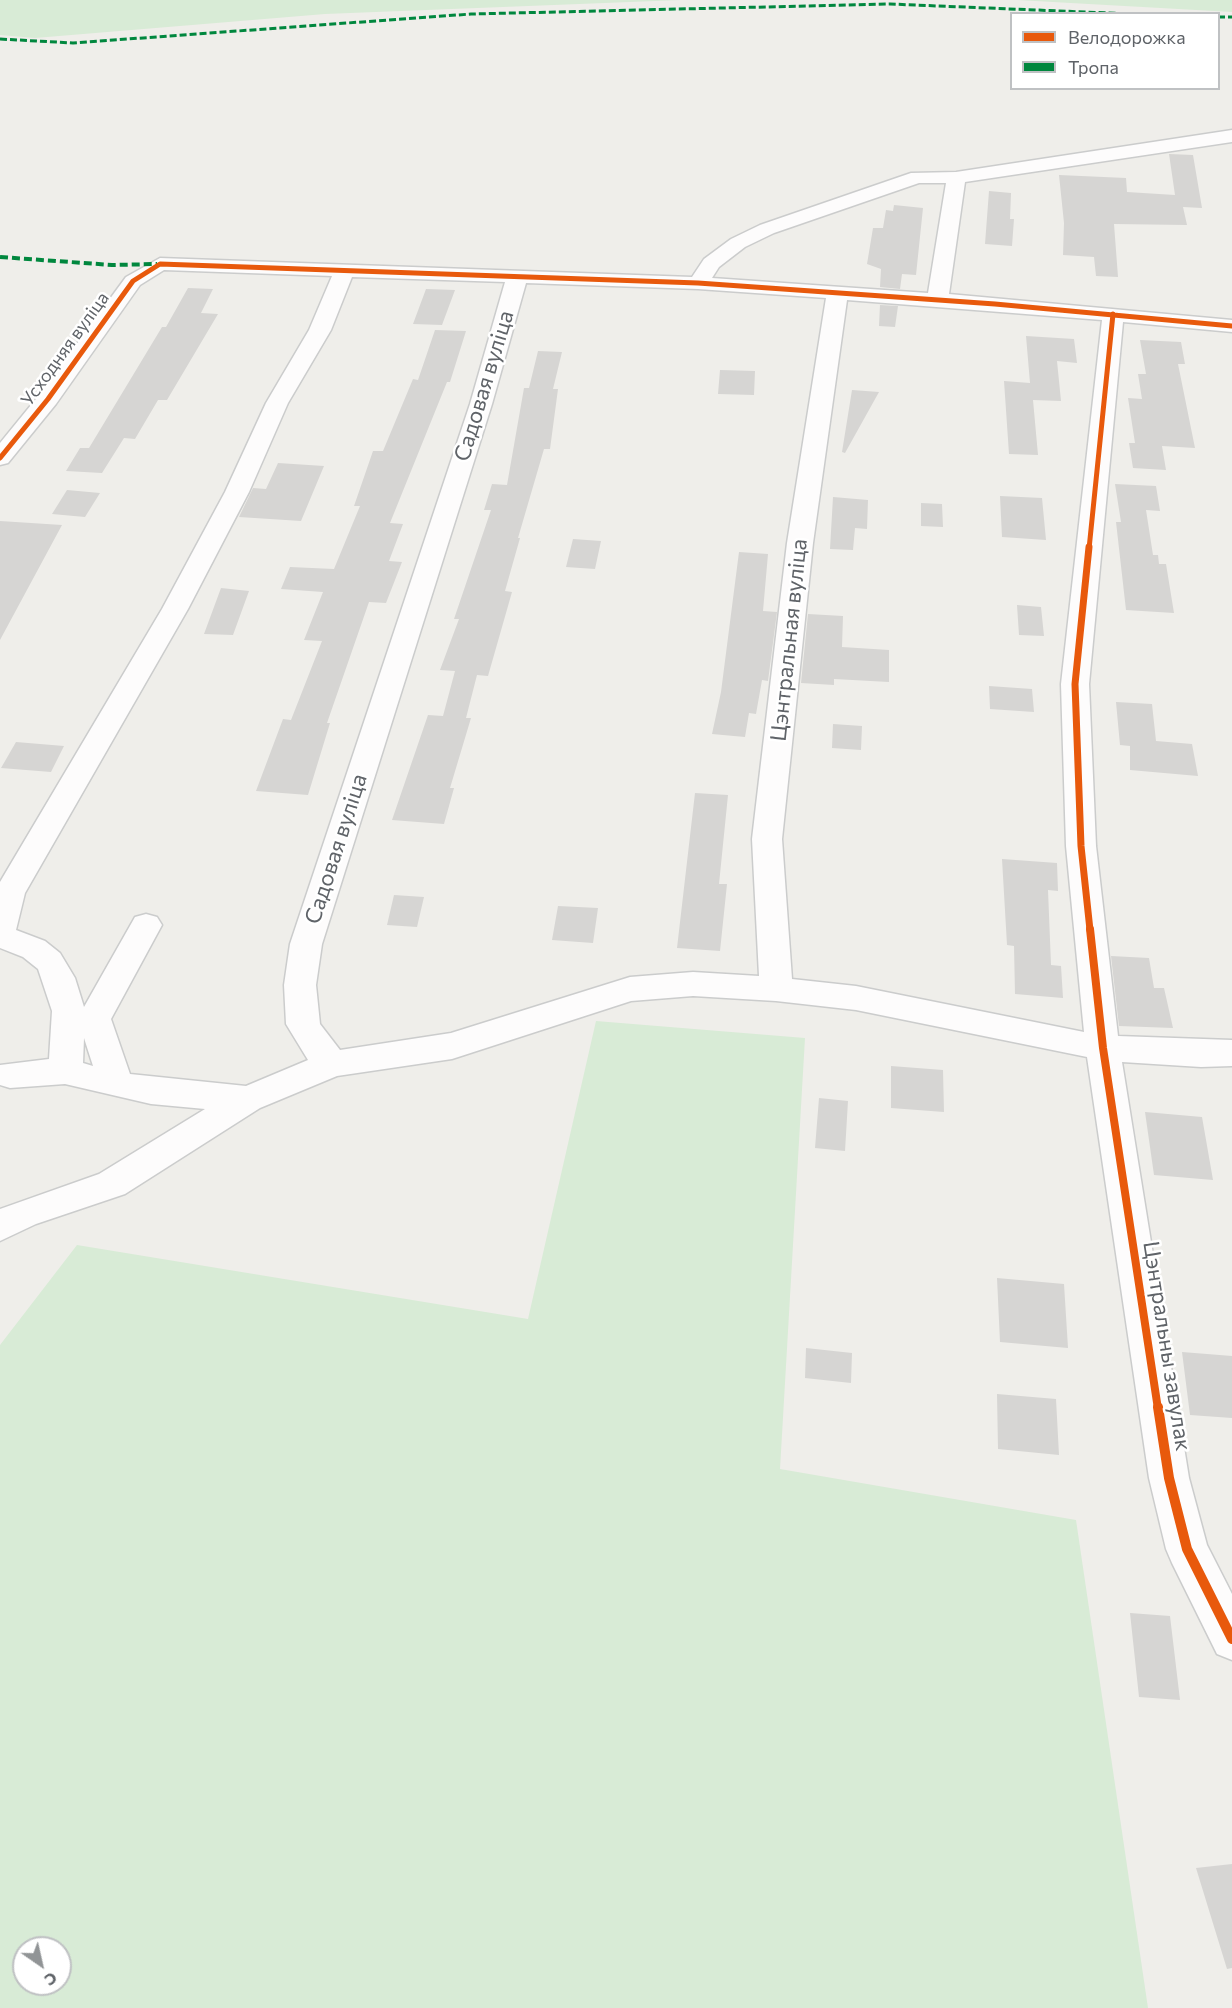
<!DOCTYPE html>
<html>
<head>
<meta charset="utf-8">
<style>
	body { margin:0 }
	#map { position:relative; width:1232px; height:2008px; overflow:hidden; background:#efeeea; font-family:Commissioner,sans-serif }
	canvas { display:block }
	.legend { position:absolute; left:1010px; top:12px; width:210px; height:78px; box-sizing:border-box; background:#fff; border:2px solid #bfc1c3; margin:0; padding:8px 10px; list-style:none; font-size:18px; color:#5f6368 }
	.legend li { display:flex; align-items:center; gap:12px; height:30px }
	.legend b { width:30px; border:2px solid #bfc1c3 }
	.north { position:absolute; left:12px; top:1936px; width:60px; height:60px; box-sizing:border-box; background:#fff; border:2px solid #bfc1c3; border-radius:50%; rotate:146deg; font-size:16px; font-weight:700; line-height:24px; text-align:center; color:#5f6368 }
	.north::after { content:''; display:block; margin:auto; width:21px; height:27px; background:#919496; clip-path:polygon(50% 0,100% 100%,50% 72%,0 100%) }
</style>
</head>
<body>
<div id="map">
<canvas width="1232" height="2008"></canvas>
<ul class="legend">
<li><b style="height:8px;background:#e8590c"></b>Велодорожка</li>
<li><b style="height:8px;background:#00873e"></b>Тропа</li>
</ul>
<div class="north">С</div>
</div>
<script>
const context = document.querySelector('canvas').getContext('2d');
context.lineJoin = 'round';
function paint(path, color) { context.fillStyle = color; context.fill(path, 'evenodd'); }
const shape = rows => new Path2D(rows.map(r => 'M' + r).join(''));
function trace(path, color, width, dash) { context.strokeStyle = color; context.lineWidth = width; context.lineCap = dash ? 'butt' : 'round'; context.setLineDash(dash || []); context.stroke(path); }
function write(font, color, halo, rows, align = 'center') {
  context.font = font + ' Commissioner,sans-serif'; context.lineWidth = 5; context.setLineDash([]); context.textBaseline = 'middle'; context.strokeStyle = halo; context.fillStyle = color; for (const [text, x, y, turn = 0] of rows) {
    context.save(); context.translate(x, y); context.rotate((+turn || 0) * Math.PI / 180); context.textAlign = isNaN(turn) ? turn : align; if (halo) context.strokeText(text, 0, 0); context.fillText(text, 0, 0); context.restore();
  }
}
paint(shape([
	[0,0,681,0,325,14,35,38,0,35],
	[1017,0,1232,0,1232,12],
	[596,1021,805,1038,780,1469,1076,1520,1148,2008,0,2008,0,1345,77,1245,528,1319],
	[24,1948,60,1948,60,1984,24,1984]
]), '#d8ebd6');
paint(shape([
	[1169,154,1193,155,1202,208,1183,207,1187,225,1114,224,1118,277,1096,276,1094,257,1063,255,1064,223,1059,175,1126,178,1127,192,1175,195],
	[989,191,1011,193,1010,219,1014,219,1012,246,985,244],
	[894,205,923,208,916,275,902,274,900,289,880,287,881,269,867,264,873,228,883,228,886,210,893,211],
	[188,288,213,289,201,313,218,314,167,400,158,400,135,439,124,438,102,473,66,471,80,448,89,448,162,327,166,327],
	[426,289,455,290,442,325,413,324],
	[880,305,898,306,895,327,879,326],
	[435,330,466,331,450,382,447,382,390,523,403,524,389,561,402,562,386,603,369,602,327,723,330,723,308,795,256,791,283,719,291,720,322,641,304,640,323,592,281,589,290,567,334,569,360,506,354,506,373,451,383,451,413,379,418,380],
	[1026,336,1074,339,1077,363,1057,361,1061,401,1033,400,1038,455,1009,454,1004,381,1030,383],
	[1140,340,1181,342,1185,364,1178,364,1195,448,1162,446,1166,470,1133,468,1129,443,1135,443,1128,398,1142,399,1138,374,1146,374],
	[538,351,562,352,553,389,558,389,550,449,544,449,518,538,520,538,505,591,512,592,488,676,477,675,466,718,471,718,450,788,454,788,444,824,392,820,428,715,443,716,455,671,440,670,459,619,454,619,491,510,484,510,492,484,507,485,524,388,529,388],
	[720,370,755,371,754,395,718,394],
	[852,390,879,392,845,453,842,452],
	[278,463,324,466,301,521,239,517,253,488,266,489],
	[1115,484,1156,486,1160,511,1146,510,1153,555,1158,555,1159,564,1166,564,1174,613,1126,610,1116,522,1121,522],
	[67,490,100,493,85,517,52,514],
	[1000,496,1042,498,1046,540,1002,537],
	[833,497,868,500,867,529,855,528,853,550,830,549],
	[921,503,942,504,943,527,921,526],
	[0,521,62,525,0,640],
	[573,539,601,541,595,569,566,567],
	[739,552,768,554,763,611,777,612,768,681,762,680,756,714,749,713,745,737,712,734,721,692],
	[221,588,249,591,233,635,204,634],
	[1017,605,1041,607,1044,636,1019,635],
	[808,614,843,616,842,647,889,650,889,682,834,679,834,685,801,683],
	[989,686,1032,689,1034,712,990,709],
	[1116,702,1152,704,1156,741,1192,744,1198,776,1130,770,1130,746,1120,745],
	[833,724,862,726,861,750,832,748],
	[16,742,64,746,51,772,1,768],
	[695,793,728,795,719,884,727,884,720,951,677,948],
	[1002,859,1057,863,1058,891,1048,890,1051,965,1061,966,1063,998,1015,994,1014,946,1007,945],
	[394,895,424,897,417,927,387,925],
	[558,906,598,908,593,943,552,940],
	[1111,956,1149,958,1154,988,1164,988,1173,1028,1119,1026],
	[891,1066,943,1070,944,1112,891,1108],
	[819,1098,848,1101,845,1151,815,1148],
	[1145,1112,1202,1117,1213,1180,1154,1175],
	[997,1278,1064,1284,1068,1348,1000,1342],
	[806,1348,852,1353,851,1383,805,1378],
	[1182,1352,1232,1356,1232,1418,1190,1415],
	[997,1394,1056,1399,1059,1455,998,1449],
	[1130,1613,1170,1616,1180,1700,1139,1697],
	[1232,1864,1232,1968,1227,1969,1196,1868]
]), '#d6d5d3');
const minor = shape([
	[1232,130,1232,142,965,182,949,294,1232,320,1232,332,1123,322,1089,684,1096,846,1118,1036,1232,1040,1232,1066,1201,1067,1122,1062,1189,1478,1207,1545,1232,1594,1232,1660,1217,1654,1172,1563,1166,1549,1149,1478,1087,1057,856,1010,776,1001,693,996,631,1001,452,1059,337,1076,260,1108,125,1194,36,1224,0,1241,0,1209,99,1174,205,1109,151,1104,65,1084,10,1088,0,1085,0,1065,49,1059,52,1011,38,969,23,957,0,948,0,882,162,609,225,492,266,403,309,330,332,276,164,270,140,285,56,404,8,463,0,465,0,443,40,394,126,277,160,258,692,277,704,259,731,239,760,225,911,173,956,172,1232,130],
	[919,183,946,183,928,293,712,278,719,267,745,247,774,233,919,183],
	[352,277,505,282,470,404,290,944,284,985,286,1024,308,1060,246,1086,130,1074,111,1019,162,925,157,917,146,914,135,917,84,1007,75,978,60,953,45,941,16,930,25,893,188,609,249,492,288,403,331,330,352,277],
	[526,283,698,289,826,298,787,543,752,839,759,976,693,972,630,977,451,1033,340,1050,320,1024,316,985,322,944,492,404,526,283],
	[847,300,1102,320,1061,684,1066,846,1084,1032,856,986,792,979,782,839,813,543,847,300],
	[84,1038,93,1066,83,1063,84,1038]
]);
trace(minor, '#cbcccc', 3);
paint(minor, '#fdfcfc');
trace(shape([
	[1218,17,1232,17],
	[0,39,73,43,471,14,890,4,1133,14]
]), '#00873e', 3, [7, 3]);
trace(shape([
	[0,257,112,265,157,264]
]), '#00873e', 4, [8, 4]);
trace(shape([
	[0,458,48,399,133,281,160,264,698,283,995,304,1232,326],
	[1089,549,1113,314]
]), '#e8590c', 5);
trace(shape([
	[1089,547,1075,684,1081,846,1090,930]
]), '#e8590c', 7);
trace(shape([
	[1090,929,1103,1048,1158,1409]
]), '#e8590c', 8);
trace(shape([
	[1158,1407,1169,1478,1187,1549,1232,1639]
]), '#e8590c', 10);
write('18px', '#5f6368', '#fff', [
	["Усходняя вуліца",65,349,-54]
]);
write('22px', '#5f6368', '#fff', [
	["Садовая вуліца",484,386,-73],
	["Цэнтральная вуліца",789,640,-84],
	["Садовая вуліца",336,849,-72],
	["Цэнтральны завулак",1167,1346,81]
]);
</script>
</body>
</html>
